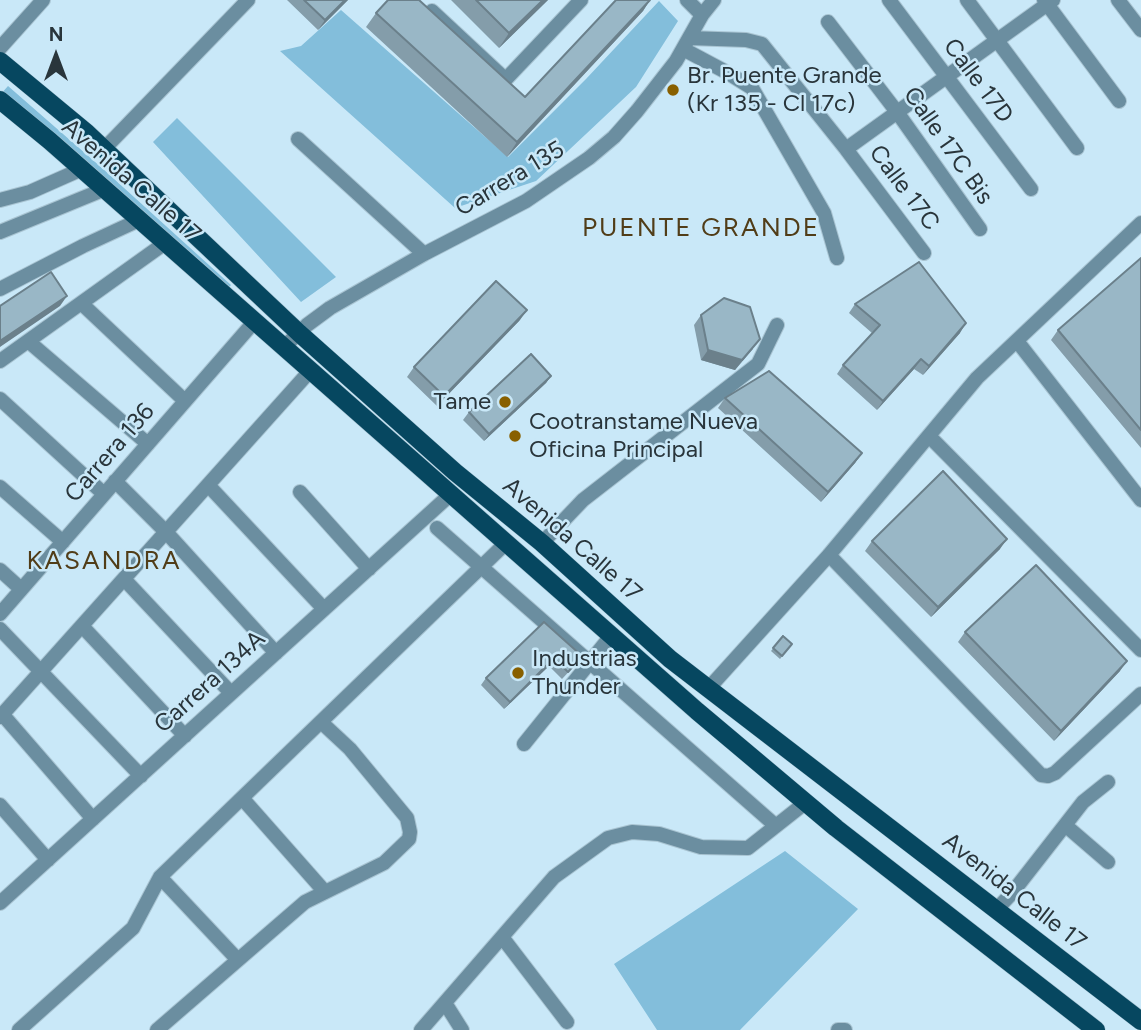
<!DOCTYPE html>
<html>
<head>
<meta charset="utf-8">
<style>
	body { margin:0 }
	#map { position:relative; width:1141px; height:1030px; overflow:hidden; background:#c9e8f8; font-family:Figtree,sans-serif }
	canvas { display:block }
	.north { position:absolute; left:21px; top:21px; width:70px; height:70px; -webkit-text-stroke:5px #c9e8f8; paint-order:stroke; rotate:0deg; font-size:19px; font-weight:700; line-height:28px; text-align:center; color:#29353b }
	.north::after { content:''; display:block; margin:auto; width:24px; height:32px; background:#29353b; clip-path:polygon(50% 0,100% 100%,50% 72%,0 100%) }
</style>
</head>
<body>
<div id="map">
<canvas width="1141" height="1030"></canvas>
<div class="north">N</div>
</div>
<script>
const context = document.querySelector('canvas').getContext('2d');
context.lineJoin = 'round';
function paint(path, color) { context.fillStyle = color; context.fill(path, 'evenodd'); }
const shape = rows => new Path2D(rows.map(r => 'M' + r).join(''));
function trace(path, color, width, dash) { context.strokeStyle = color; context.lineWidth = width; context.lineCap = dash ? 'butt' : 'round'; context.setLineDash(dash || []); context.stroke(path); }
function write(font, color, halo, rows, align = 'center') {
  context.font = font + ' Figtree,sans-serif'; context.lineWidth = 5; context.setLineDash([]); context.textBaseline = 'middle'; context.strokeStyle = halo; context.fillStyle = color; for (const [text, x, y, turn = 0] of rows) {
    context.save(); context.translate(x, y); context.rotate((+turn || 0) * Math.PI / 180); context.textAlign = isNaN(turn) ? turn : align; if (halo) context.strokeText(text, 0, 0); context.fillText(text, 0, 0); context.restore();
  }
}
paint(shape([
	[659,1,678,21,636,87,536,181,455,208,280,51,301,46,341,10,508,157,586,79],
	[8,86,102,168,231,285,227,290,0,95],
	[177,118,336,277,301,302,153,142],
	[785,851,858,909,740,1030,657,1030,614,964]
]), '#83bedb');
const minor = shape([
	[687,0,702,15],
	[889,0,1031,189],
	[967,0,1077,148],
	[1044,0,1119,101],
	[1118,0,1141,30],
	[432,11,504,78,507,78,581,0],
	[828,22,897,112,980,229],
	[689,38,746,40,762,44,846,149,924,253],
	[0,48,43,0],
	[683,49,728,73,752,88,824,213,837,258],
	[298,139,424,254],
	[104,149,248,0],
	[846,149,1053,0],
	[0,200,30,192,82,169],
	[0,232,105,189],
	[0,289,83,246,139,220],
	[81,303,185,401],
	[28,341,148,444],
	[1017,341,1141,500],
	[283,348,307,325,330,308,424,254,526,201,589,158,614,137,637,111,676,61,702,15,714,0],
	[0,361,165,243],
	[0,399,104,494],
	[929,436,1141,650],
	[115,481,166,532,276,653],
	[208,485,324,609],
	[0,487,63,542],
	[300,492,369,569],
	[437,528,776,826],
	[542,543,583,500,758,364,777,325],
	[829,555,1041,775,1048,776,1055,773,1141,694],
	[0,570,21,589],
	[124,579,231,693],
	[0,614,254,322],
	[82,626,185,736],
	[0,629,141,776],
	[708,689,829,555,977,378,1141,223],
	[3,715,93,819],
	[0,717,310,371],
	[524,744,611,636],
	[242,798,325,892],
	[0,805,48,860],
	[1065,825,1108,862],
	[160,877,238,960],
	[0,903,451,494],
	[997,909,1012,893,1083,802,1108,782],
	[502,937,567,1022],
	[445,1003,462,1030],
	[19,1030,133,928,160,877,506,543],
	[157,1030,305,902,384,863,409,839,410,832,407,818,350,749,321,722],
	[421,1030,554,877,608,838,632,832,659,834,701,847,748,848,805,803],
	[838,1030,845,1030]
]);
const major = shape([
	[0,61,87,133,299,333,455,472,542,543,670,659,1141,1021],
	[0,100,50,141,697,711,836,828,1096,1030]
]);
trace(minor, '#a9c4d2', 16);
trace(major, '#a9c4d2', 19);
trace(minor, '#6b8ea0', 14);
trace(major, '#064760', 18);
paint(shape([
	[287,0,348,0,318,30],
	[451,0,548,0,499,48],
	[616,0,650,0,643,11,507,157,366,27,376,13,525,97],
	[1141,258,1141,448,1051,340,1058,330],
	[855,304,960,333,923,375,914,369,877,410,837,374,843,365,872,333,849,313],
	[701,315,753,349,735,370,701,360,694,325],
	[520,320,437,406,407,377,414,367],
	[551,376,546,383,484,441,463,420,469,412],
	[725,398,862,453,855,463,821,502,718,408],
	[872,541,1000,549,931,617,865,551],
	[544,622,577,663,562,679,549,666,504,709,481,685,486,678],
	[965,632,1120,671,1054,741,958,642],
	[783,636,792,644,780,659,771,651]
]), '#849daa');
paint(shape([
	[345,0,348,0,318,30,325,20],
	[543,0,548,0,499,48,509,33],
	[650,0,643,11,507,157,517,142],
	[67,296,60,306,0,347,0,341],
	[527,310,520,320,437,406,444,396],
	[966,323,960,333,923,375,929,366],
	[760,339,735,370,701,360,708,350],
	[921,359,914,369,877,410,883,401],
	[551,376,546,383,484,441,489,434],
	[862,453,855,463,821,502,828,492],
	[1007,539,1000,549,931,617,938,607],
	[554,658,549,666,504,709,510,702],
	[1127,661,1120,671,1054,741,1061,731]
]), '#6b808b');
const building = shape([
	[304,0,345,0,325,20,304,0],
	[388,0,419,0,525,97,616,0,650,0,517,142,376,13,388,0],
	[476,0,543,0,509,33,476,0],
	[1141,258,1141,430,1058,330,1141,258],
	[919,262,966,323,929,366,921,359,883,401,843,365,880,325,855,304,919,262],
	[51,272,67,296,0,341,0,306,51,272],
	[496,281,527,310,444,396,414,367,496,281],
	[724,298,750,307,760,339,742,360,708,350,701,315,724,298],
	[531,354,551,376,489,434,469,412,531,354],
	[769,371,862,453,828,492,725,398,769,371],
	[943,471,1007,539,938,607,872,541,943,471],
	[1036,565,1127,661,1061,731,965,632,1036,565],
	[544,622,582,656,568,672,554,658,510,702,486,678,544,622],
	[783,636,792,644,782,656,773,648,783,636]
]);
paint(building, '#99b7c6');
trace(building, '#6b808b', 2);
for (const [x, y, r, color] of [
	[673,90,7,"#886000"],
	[505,402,7,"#886000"],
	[515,436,7,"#886000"],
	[518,673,7,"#886000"]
]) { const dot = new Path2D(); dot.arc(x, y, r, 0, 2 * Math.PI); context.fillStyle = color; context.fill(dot); trace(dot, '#c9e8f8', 2.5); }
write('24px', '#29353b', '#c9e8f8', [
	["Br. Puente Grande",687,76],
	["(Kr 135 - Cl 17c)",687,104],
	["Tame",491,402,"right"],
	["Cootranstame Nueva",529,422],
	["Oficina Principal",529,450],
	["Industrias",532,659],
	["Thunder",532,687]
], 'left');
write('24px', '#29353b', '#c9e8f8', [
	["Calle 17D",978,81,53],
	["Calle 17C Bis",948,146,55],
	["Carrera 135",510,179,-31],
	["Avenida Calle 17",131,181,41],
	["Calle 17C",904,188,53],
	["Carrera 136",110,453,-49],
	["Avenida Calle 17",572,540,41],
	["Carrera 134A",210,682,-42],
	["Avenida Calle 17",1014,892,38]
]);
context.letterSpacing = '2px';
write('26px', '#513d18', '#c9e8f8', [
	["PUENTE GRANDE",701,228],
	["KASANDRA",104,561]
]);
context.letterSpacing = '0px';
</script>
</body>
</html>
